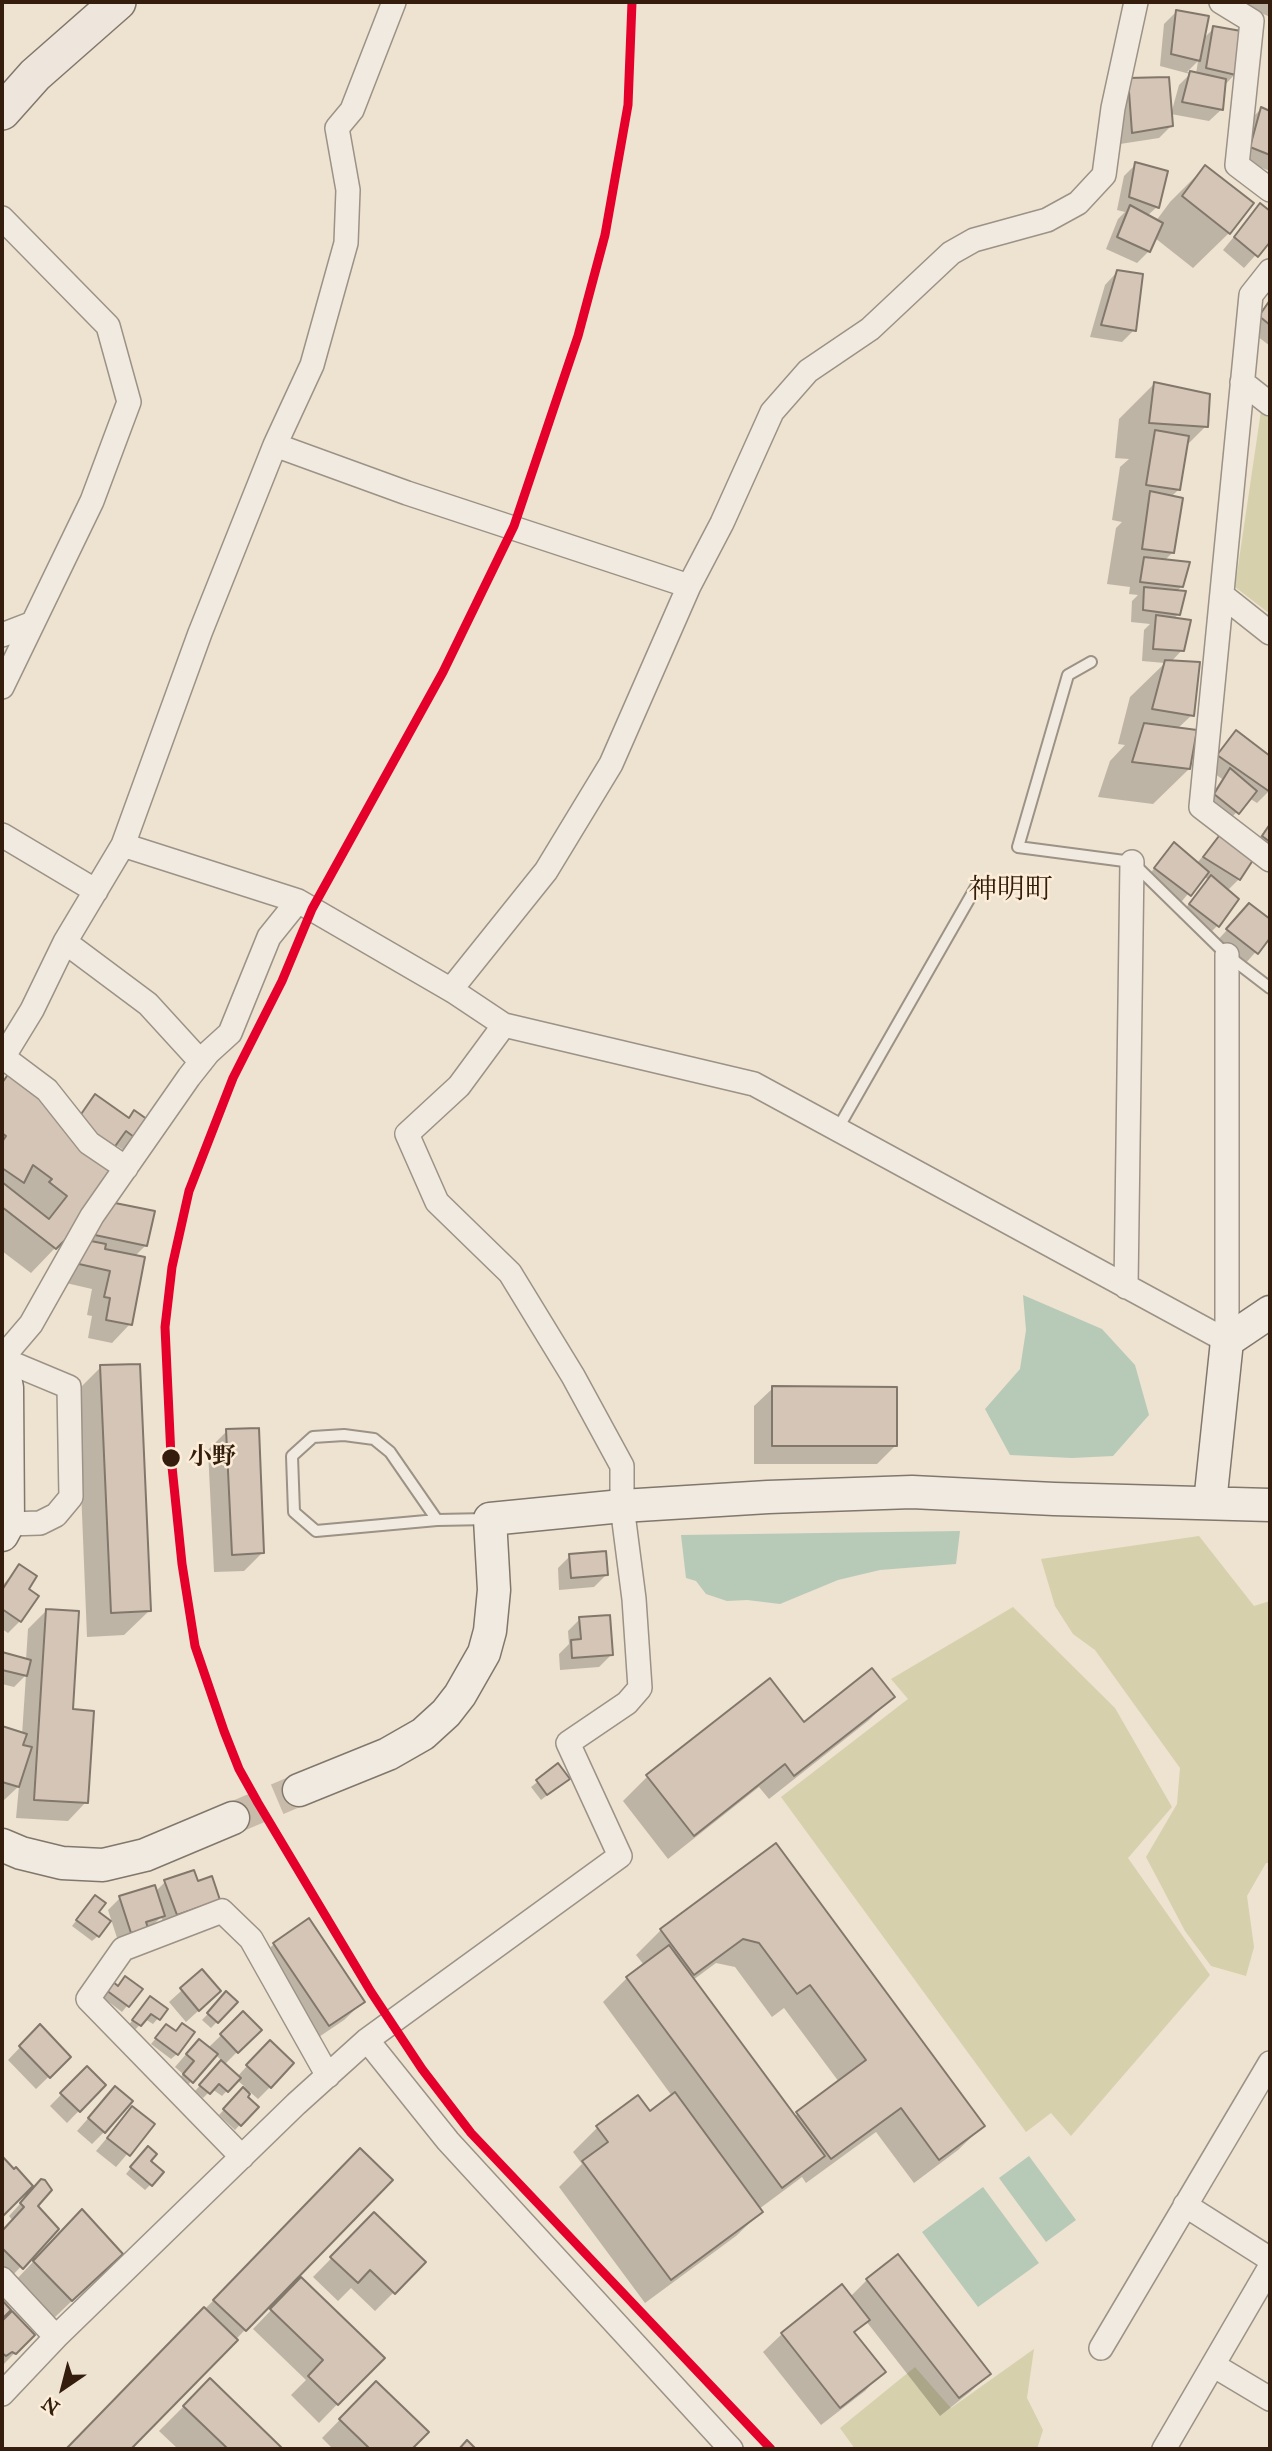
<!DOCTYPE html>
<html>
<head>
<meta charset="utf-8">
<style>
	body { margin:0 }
	#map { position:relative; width:1272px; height:2451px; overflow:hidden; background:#eee2d0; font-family:"IM FELL Great Primer",serif }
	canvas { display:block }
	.frame { position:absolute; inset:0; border:4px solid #341d0c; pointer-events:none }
	.north { position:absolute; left:28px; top:2353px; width:70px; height:70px; -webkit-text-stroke:5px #fcedd8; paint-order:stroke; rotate:215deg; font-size:19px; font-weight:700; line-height:28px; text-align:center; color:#341d0c }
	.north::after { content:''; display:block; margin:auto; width:24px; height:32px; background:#341d0c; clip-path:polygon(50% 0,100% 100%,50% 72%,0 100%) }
</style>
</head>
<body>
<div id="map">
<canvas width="1272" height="2451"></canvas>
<div class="frame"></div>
<div class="north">N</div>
</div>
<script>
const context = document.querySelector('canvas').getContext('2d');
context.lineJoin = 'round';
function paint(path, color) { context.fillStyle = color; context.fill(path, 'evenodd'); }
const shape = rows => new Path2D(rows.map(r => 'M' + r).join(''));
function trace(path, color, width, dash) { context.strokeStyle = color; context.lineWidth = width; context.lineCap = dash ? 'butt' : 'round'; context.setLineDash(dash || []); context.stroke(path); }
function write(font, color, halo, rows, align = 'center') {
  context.font = font + ' "IM FELL Great Primer","Noto Serif JP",serif'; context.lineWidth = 5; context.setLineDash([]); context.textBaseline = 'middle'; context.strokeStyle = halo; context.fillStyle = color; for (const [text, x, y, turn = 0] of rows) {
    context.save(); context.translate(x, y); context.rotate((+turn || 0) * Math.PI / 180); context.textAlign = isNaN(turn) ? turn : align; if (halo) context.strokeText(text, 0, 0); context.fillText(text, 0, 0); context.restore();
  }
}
paint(shape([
	[1261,411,1270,419,1270,614,1235,587],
	[1199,1536,1254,1606,1270,1601,1270,1863,1266,1863,1247,1896,1254,1947,1246,1976,1211,1966,1185,1931,1146,1857,1177,1804,1180,1768,1095,1650,1073,1634,1055,1606,1041,1559],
	[1013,1607,1115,1708,1172,1807,1128,1858,1210,1975,1071,2136,1051,2113,1026,2132,781,1797,908,1699,891,1679],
	[1034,2349,1027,2398,1043,2430,1037,2449,855,2449,840,2428,915,2367,951,2408]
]), '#d7d0ac');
paint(shape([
	[1023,1295,1102,1329,1135,1365,1149,1415,1113,1456,1072,1458,1010,1455,985,1409,1020,1369,1026,1330],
	[960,1531,956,1564,880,1570,838,1580,780,1604,747,1600,727,1601,706,1594,696,1581,686,1578,681,1535],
	[1029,2156,1076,2220,1046,2242,999,2178],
	[983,2187,1039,2263,978,2307,922,2232]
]), '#b7cab8');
paint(shape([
	[1237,2,1270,2,1270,17],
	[1177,11,1203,39,1214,28,1235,74,1224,86,1222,109,1209,121,1171,114,1171,126,1159,138,1120,144,1116,92,1128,79,1171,114,1179,85,1190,74,1160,66,1164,24],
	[1198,61,1196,74,1187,72],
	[1261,109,1270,113,1270,171,1239,159,1249,121],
	[1136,164,1157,207,1147,216,1156,221,1170,202,1205,167,1251,203,1229,233,1193,268,1155,238,1149,251,1137,263,1106,249,1118,219,1125,212,1117,210,1124,176],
	[1260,205,1270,213,1270,239,1244,268,1223,250],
	[1117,272,1134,330,1122,342,1090,337,1105,285],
	[1270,301,1270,346,1248,329],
	[1154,384,1206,426,1186,446,1179,489,1171,497,1173,552,1164,561,1182,586,1176,592,1179,614,1173,619,1182,650,1171,662,1192,715,1177,729,1189,769,1153,804,1098,797,1110,761,1125,745,1118,744,1130,697,1165,663,1142,661,1144,630,1150,624,1131,622,1132,601,1138,595,1129,594,1130,587,1107,584,1116,528,1122,522,1112,520,1120,467,1129,459,1115,458,1119,419],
	[1236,732,1270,758,1270,790,1257,803,1249,798,1225,825,1203,807,1222,779,1207,768],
	[1270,823,1270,863,1251,849],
	[1222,834,1239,879,1227,891,1237,899,1217,926,1205,938,1178,917,1209,880,1203,876,1177,907,1144,881,1174,844,1197,863],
	[1250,905,1270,922,1270,936,1244,965,1215,943],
	[9,1075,69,1129,96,1097,127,1119,134,1112,149,1122,125,1151,114,1144,55,1248,31,1273,2,1251,2,1082],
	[98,1216,146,1245,134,1257,130,1324,112,1343,88,1338,92,1316,87,1315,92,1289,53,1280],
	[101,1367,149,1611,124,1635,87,1637,77,1391],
	[773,1388,895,1446,877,1464,754,1464,754,1406],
	[227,1431,262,1553,244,1571,214,1572,208,1450],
	[570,1556,606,1575,594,1587,559,1590,558,1568],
	[19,1566,26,1589,20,1621,8,1633,2,1629,2,1586],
	[47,1610,86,1802,68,1821,16,1818,19,1786,2,1802,2,1728,22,1735,26,1675,14,1687,2,1684,2,1654,26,1660,28,1629],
	[580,1619,611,1655,599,1667,560,1670,559,1654,569,1644,568,1631],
	[769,1680,804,1724,893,1697,868,1721,769,1799,759,1787,668,1859,623,1801,647,1777],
	[558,1766,562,1784,541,1800,531,1787],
	[775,1846,983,2126,958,2150,914,2183,876,2132,806,2183,802,2177,759,2209,761,2212,736,2236,645,2303,559,2187,582,2164,573,2152,597,2128,649,2113,672,2096,603,2002,627,1978,644,1965,636,1955,661,1930],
	[716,1963,735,1967,772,2017,784,2008,839,2082,794,2117,693,1980],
	[165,1882,197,1883,218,1899,165,1926,161,1917,151,1927,119,1944,108,1910,120,1898,155,1892],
	[90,1903,97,1912,98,1936,92,1941,72,1926],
	[274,1944,363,2002,344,2020,310,2043,255,1962],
	[202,1972,207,2003,186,2022,169,2002],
	[118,1987,140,1990,122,2012,101,1996,107,1989],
	[227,1994,236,2002,211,2028,202,2020],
	[145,2004,166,2009,153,2024,145,2019,134,2031,128,2026],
	[243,2014,259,2030,224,2065,237,2077,257,2055,270,2087,258,2099,250,2092,245,2097,256,2107,235,2130,219,2115,245,2087,237,2080,222,2096,212,2089,203,2098,195,2091,222,2061,215,2054,180,2094,172,2087,183,2074,175,2067,187,2053,208,2048],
	[161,2032,177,2054,171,2059,151,2044],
	[28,2039,69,2057,36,2089,8,2060],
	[87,2068,104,2085,67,2123,50,2106],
	[115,2088,104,2132,92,2144,77,2131],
	[132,2108,153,2124,116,2167,96,2151],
	[142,2154,148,2161,151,2184,145,2190,126,2174],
	[336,2175,391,2180,129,2449,68,2449],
	[29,2194,36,2206,57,2229,9,2279,2,2272,2,2233,13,2221,9,2216],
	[374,2215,424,2262,375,2311,351,2288,338,2301,313,2277],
	[63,2230,102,2272,53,2319,15,2281],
	[301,2279,382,2358,319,2423,291,2395,306,2380,253,2329],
	[867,2280,989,2374,970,2392,940,2416,866,2321,853,2334,883,2372,865,2391,821,2425,763,2352,782,2334,850,2297],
	[2,2303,32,2335,3,2365,2,2365],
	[210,2380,281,2449,178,2449,159,2431],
	[376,2383,426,2432,410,2449,333,2449,322,2438]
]), '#0003');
const building = shape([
	[1176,10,1209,16,1200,61,1171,54,1176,10],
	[1213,26,1241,31,1236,75,1206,68,1213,26],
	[1190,71,1226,79,1223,110,1182,102,1190,71],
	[1169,77,1173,126,1132,133,1128,78,1169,77],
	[1261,107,1270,111,1270,155,1250,147,1261,107],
	[1135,162,1168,171,1159,208,1129,197,1135,162],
	[1205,165,1254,203,1230,234,1182,196,1205,165],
	[1260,203,1270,211,1270,242,1258,257,1234,237,1260,203],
	[1130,205,1163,223,1150,252,1117,237,1130,205],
	[1117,270,1143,274,1136,331,1101,325,1117,270],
	[1270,300,1270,325,1259,316,1270,300],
	[1154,382,1210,394,1208,427,1149,423,1154,382],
	[1155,430,1189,436,1180,490,1146,485,1155,430],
	[1150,491,1183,498,1174,553,1142,549,1150,491],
	[1144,557,1190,562,1183,587,1140,582,1144,557],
	[1144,587,1186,591,1180,615,1143,610,1144,587],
	[1156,615,1191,620,1184,651,1153,649,1156,615],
	[1165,660,1200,662,1194,716,1152,709,1165,660],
	[1144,723,1197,730,1190,769,1132,762,1144,723],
	[1236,730,1270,756,1270,792,1217,755,1236,730],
	[1230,768,1257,791,1239,814,1214,794,1230,768],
	[1270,824,1270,842,1262,836,1270,824],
	[1222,832,1255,857,1240,880,1203,857,1222,832],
	[1174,842,1209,872,1191,896,1154,868,1174,842],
	[1211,875,1239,899,1219,927,1189,904,1211,875],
	[1249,903,1270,919,1270,938,1258,954,1226,929,1249,903],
	[9,1073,50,1103,115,1168,71,1234,56,1249,2,1207,2,1182,49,1219,67,1196,49,1182,52,1179,33,1165,24,1183,2,1168,2,1142,6,1136,2,1133,2,1083,9,1073],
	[95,1094,129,1118,134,1110,151,1122,138,1140,126,1131,111,1152,77,1120,95,1094],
	[110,1202,155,1211,147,1246,90,1234,110,1202],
	[81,1239,106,1244,105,1249,145,1257,132,1325,106,1320,110,1298,104,1297,110,1271,70,1262,81,1239],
	[140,1364,151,1611,111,1613,100,1365,140,1364],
	[772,1386,897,1387,897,1446,772,1446,772,1386],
	[259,1428,264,1553,232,1555,226,1429,259,1428],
	[606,1551,608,1575,571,1578,569,1554,606,1551],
	[19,1564,37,1576,29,1589,39,1596,21,1622,2,1609,2,1590,19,1564],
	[46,1609,79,1611,73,1709,94,1711,88,1803,34,1800,46,1609],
	[610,1615,613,1655,572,1658,571,1640,581,1639,579,1617,610,1615],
	[2,1652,31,1660,27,1676,2,1670,2,1652],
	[872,1668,895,1697,794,1776,785,1764,694,1836,646,1775,770,1678,804,1722,872,1668],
	[2,1726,27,1734,23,1745,32,1747,19,1787,2,1782,2,1726],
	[558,1763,570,1779,547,1795,536,1780,558,1763],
	[776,1843,985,2126,939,2160,901,2108,831,2159,796,2112,866,2060,810,1985,797,1994,759,1943,743,1939,694,1975,660,1929,776,1843],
	[194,1870,198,1881,212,1876,220,1900,177,1915,164,1880,194,1870],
	[155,1885,165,1916,146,1922,148,1928,131,1933,119,1896,155,1885],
	[95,1895,106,1903,99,1912,111,1921,99,1937,76,1920,95,1895],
	[309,1918,365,2002,329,2026,273,1943,309,1918],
	[669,1945,825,2156,782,2188,626,1977,669,1945],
	[202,1969,221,1991,199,2011,180,1988,202,1969],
	[125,1976,143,1989,129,2007,106,1990,112,1981,118,1986,125,1976],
	[226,1991,238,2002,218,2023,207,2013,226,1991],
	[150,1996,168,2009,160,2020,151,2014,141,2026,132,2020,150,1996],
	[243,2011,262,2030,238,2053,220,2034,243,2011],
	[182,2023,195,2032,178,2055,155,2038,166,2024,176,2031,182,2023],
	[40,2024,71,2057,50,2078,19,2046,40,2024],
	[199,2039,218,2054,193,2083,183,2074,194,2061,186,2054,199,2039],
	[270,2040,294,2063,271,2088,246,2065,270,2040],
	[221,2060,241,2078,228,2092,219,2084,210,2094,199,2085,221,2060],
	[87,2066,106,2085,80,2112,60,2093,87,2066],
	[115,2086,133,2101,105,2133,88,2118,115,2086],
	[243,2087,250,2094,248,2097,259,2107,241,2126,223,2109,243,2087],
	[675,2092,763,2212,671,2280,582,2161,608,2142,596,2126,638,2095,650,2111,675,2092],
	[132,2106,155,2124,130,2156,107,2138,132,2106],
	[148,2146,157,2154,151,2161,164,2172,152,2186,130,2167,148,2146],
	[360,2148,393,2180,246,2331,213,2300,360,2148],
	[2,2156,14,2169,16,2167,33,2186,2,2217,2,2156],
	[41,2179,45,2180,52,2190,38,2206,59,2229,23,2269,2,2248,2,2231,24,2207,20,2203,41,2179],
	[82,2209,123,2254,72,2301,33,2261,82,2209],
	[374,2212,426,2262,395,2294,370,2270,358,2283,330,2257,374,2212],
	[898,2254,991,2374,959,2398,866,2279,898,2254],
	[301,2277,385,2358,338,2405,308,2376,323,2360,270,2309,301,2277],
	[842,2284,870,2320,854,2332,886,2372,840,2408,781,2333,842,2284],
	[2,2300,11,2310,2,2319,2,2300],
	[204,2307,238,2340,131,2449,66,2449,204,2307],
	[12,2311,35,2335,16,2354,12,2352,6,2356,2,2353,2,2321,12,2311],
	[210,2378,283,2449,228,2449,183,2406,210,2378],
	[376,2381,429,2432,412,2449,370,2449,339,2419,376,2381],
	[467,2440,476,2449,459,2449,467,2440]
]);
paint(building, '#d5c5b6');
trace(building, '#81776b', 2);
trace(shape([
	[233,1818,299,1790]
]), '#c9bba9', 32, [32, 16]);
const lane = shape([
	[1091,662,1068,675,1018,847,1132,862,1227,955,1270,988],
	[837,1130,976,887],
	[437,1520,390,1452,374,1439,344,1435,313,1437,292,1456,294,1512,316,1531,437,1520,488,1519]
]);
const street = shape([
	[1221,2,1252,21,1237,165,1270,190],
	[2,218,108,326,129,402,92,501,2,687],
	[1270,271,1251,295,1201,807,1270,860],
	[1242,382,1270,404],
	[275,445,407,493,689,586],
	[1222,595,1270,633],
	[2,635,33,623],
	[2,835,96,891],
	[123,845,298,901,453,991,504,1025,754,1084,1227,1341,1227,955],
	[65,942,148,1004,201,1062],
	[453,991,457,982,546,871,611,764,689,586,722,523,772,412,808,371,870,329,951,253,974,240,1047,220,1078,203,1104,175,1113,108,1136,2],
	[3,1057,47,1090,89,1143,126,1168],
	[2,1059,32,1010,65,942,123,845,200,633,275,445,312,365,346,243,348,190,337,128,352,110,394,2],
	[1126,1287,1132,862],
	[2,1358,31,1324,92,1216,189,1077,208,1053,230,1033,269,937,298,901],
	[2,1359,69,1387,71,1497,56,1515,40,1523,8,1524],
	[367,2040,448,2141,731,2449],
	[242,2157,88,1999,123,1949,222,1911,251,1939,328,2076],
	[1185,2205,1270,2259],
	[2,2279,56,2337],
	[1101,2348,1270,2063],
	[1213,2365,1270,2399],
	[2,2394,56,2337,296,2104,367,2040,620,1856,568,1743,627,1703,640,1688,634,1599,622,1506,622,1466,573,1376,510,1273,437,1202,407,1134,459,1086,504,1025],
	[1164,2449,1270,2267]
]);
const secondary = shape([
	[2,1362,7,1388,8,1524,2,1535],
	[1210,1503,1227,1341,1270,1312],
	[299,1790,388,1754,423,1734,446,1713,460,1695,484,1653,490,1631,494,1590,490,1519,622,1506,768,1497,912,1492,1054,1499,1270,1505],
	[2,1845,21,1853,62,1863,103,1865,145,1855,233,1818]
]);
const primary = shape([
	[2,112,35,75,118,2]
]);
trace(lane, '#9c9285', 14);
trace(street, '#9c9285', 26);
trace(secondary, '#81776b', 35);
trace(primary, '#81776b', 38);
trace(lane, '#f0eae1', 10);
trace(street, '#f0eae1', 23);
trace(secondary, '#f0eae1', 32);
trace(primary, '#eee6dc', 35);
trace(shape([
	[632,2,628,105,605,235,578,336,514,526,443,672,312,909,282,981,233,1078,189,1191,172,1267,165,1327,171,1457,182,1564,195,1646,224,1731,239,1769,258,1803,371,1992,422,2069,471,2133,771,2449]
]), '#e4002b', 9);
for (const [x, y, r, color] of [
	[171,1458,10,"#341d0c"]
]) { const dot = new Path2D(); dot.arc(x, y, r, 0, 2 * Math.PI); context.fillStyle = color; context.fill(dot); trace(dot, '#fcedd8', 2.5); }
write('bold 24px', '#341d0c', '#fcedd8', [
	["小野",188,1458]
], 'left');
write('28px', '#341d0c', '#fcedd8', [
	["神明町",1011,891]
]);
</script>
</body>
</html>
